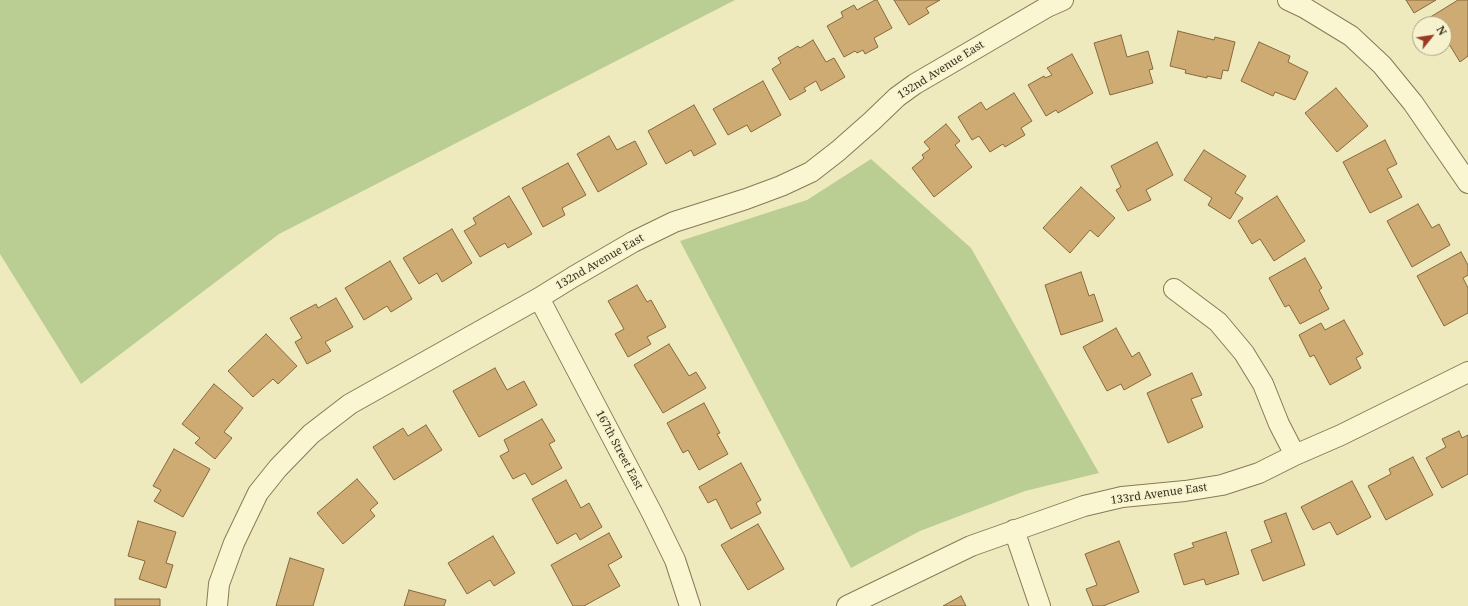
<!DOCTYPE html>
<html>
<head>
<meta charset="utf-8">
<style>
	body { margin:0 }
	#map { position:relative; width:1468px; height:606px; overflow:hidden; background:#efeabe; font-family:"Noto Serif",serif }
	canvas { display:block }
	.north { position:absolute; left:1412px; top:16px; width:40px; height:40px; box-sizing:border-box; background:#f6f2ce; border:1px solid #a9a486; border-radius:50%; rotate:60deg; font-size:11px; font-weight:700; line-height:16px; text-align:center; color:#362e1b }
	.north::after { content:''; display:block; margin:auto; width:14px; height:18px; background:#983b25; clip-path:polygon(50% 0,100% 100%,50% 72%,0 100%) }
</style>
</head>
<body>
<div id="map">
<canvas width="1468" height="606"></canvas>
<div class="north">N</div>
</div>
<script>
const context = document.querySelector('canvas').getContext('2d');
context.lineJoin = 'round';
function paint(path, color) { context.fillStyle = color; context.fill(path, 'evenodd'); }
const shape = rows => new Path2D(rows.map(r => 'M' + r).join(''));
function trace(path, color, width, dash) { context.strokeStyle = color; context.lineWidth = width; context.lineCap = dash ? 'butt' : 'round'; context.setLineDash(dash || []); context.stroke(path); }
function write(font, color, halo, rows, align = 'center') {
  context.font = font + ' "Noto Serif",serif'; context.lineWidth = 3; context.setLineDash([]); context.textBaseline = 'middle'; context.strokeStyle = halo; context.fillStyle = color; for (const [text, x, y, turn = 0] of rows) {
    context.save(); context.translate(x, y); context.rotate((+turn || 0) * Math.PI / 180); context.textAlign = isNaN(turn) ? turn : align; if (halo) context.strokeText(text, 0, 0); context.fillText(text, 0, 0); context.restore();
  }
}
paint(shape([
	[0,0,735,0,279,234,81,384,0,254],
	[871,159,971,248,1099,473,1025,491,920,531,851,568,680,241,807,200]
]), '#bacd92');
const building = shape([
	[875,0,877,0,892,28,874,38,878,47,865,54,863,50,857,53,855,51,844,57,827,26,843,17,841,12,854,5,857,10,875,0],
	[894,0,940,0,926,8,929,13,909,25,894,0],
	[1406,0,1436,0,1414,13,1406,0],
	[1458,0,1468,0,1468,56,1460,62,1446,39,1444,40,1444,24,1426,24,1424,21,1458,0],
	[1178,31,1214,40,1215,37,1235,42,1228,71,1223,70,1221,79,1207,76,1207,78,1185,73,1186,70,1170,66,1178,31],
	[1121,35,1127,57,1148,51,1153,69,1149,70,1153,83,1110,95,1094,43,1121,35],
	[813,40,826,62,834,58,845,77,821,91,816,81,804,88,806,91,790,100,772,69,781,63,778,58,798,46,800,48,813,40],
	[1259,42,1290,56,1288,62,1308,72,1295,100,1275,92,1273,96,1241,81,1259,42],
	[1072,54,1093,93,1058,113,1056,110,1046,116,1028,85,1044,76,1045,78,1052,75,1047,68,1072,54],
	[763,81,781,115,751,132,747,125,728,135,713,109,763,81],
	[1336,88,1368,126,1337,152,1305,113,1336,88],
	[1014,93,1032,121,1021,128,1025,135,1005,147,1003,144,990,152,979,136,972,140,958,117,981,102,986,110,1014,93],
	[694,105,716,144,694,156,691,150,666,164,648,131,694,105],
	[946,124,960,141,955,145,972,167,934,197,912,168,924,158,922,155,930,149,924,142,946,124],
	[609,136,617,150,635,141,647,164,598,192,577,154,609,136],
	[1385,140,1397,164,1387,169,1402,197,1370,213,1343,162,1385,140],
	[1157,142,1173,175,1146,190,1151,200,1128,211,1116,190,1121,187,1111,166,1157,142],
	[1204,150,1246,176,1235,193,1243,198,1230,219,1208,205,1212,198,1184,180,1204,150],
	[568,163,586,195,562,208,565,215,543,227,522,188,568,163],
	[1081,187,1115,218,1098,237,1090,230,1070,253,1043,228,1081,187],
	[509,196,532,234,508,248,505,243,480,257,464,231,476,224,473,218,509,196],
	[1277,196,1305,241,1274,261,1260,239,1252,244,1238,221,1277,196],
	[1418,204,1432,228,1439,224,1450,245,1412,267,1387,221,1418,204],
	[452,229,472,263,442,282,437,273,419,284,403,258,452,229],
	[1461,252,1468,265,1468,275,1463,278,1468,288,1468,313,1444,326,1417,276,1461,252],
	[1305,258,1322,288,1319,290,1329,309,1300,324,1289,305,1285,307,1269,278,1305,258],
	[390,261,412,299,391,312,387,306,364,320,345,288,390,261],
	[1081,272,1089,296,1094,294,1103,321,1061,335,1045,285,1081,272],
	[637,285,647,302,651,300,666,327,647,337,651,344,628,357,615,334,624,329,608,301,637,285],
	[336,298,353,327,325,342,331,351,307,364,295,342,302,338,290,318,316,304,318,308,336,298],
	[1344,320,1363,354,1356,358,1361,368,1330,385,1314,355,1310,357,1299,335,1321,323,1325,330,1344,320],
	[1116,328,1132,357,1139,352,1151,375,1124,390,1121,384,1107,391,1083,347,1116,328],
	[266,334,297,366,278,384,273,379,253,397,228,371,266,334],
	[669,344,689,376,696,372,706,388,663,413,634,365,669,344],
	[495,368,507,390,524,381,537,405,479,437,453,391,495,368],
	[1192,373,1202,395,1191,399,1203,427,1168,443,1147,393,1192,373],
	[214,384,243,408,224,432,232,438,215,459,195,443,200,438,182,424,214,384],
	[704,403,720,433,717,434,728,454,699,470,688,450,683,453,667,423,704,403],
	[542,419,555,441,549,444,562,468,532,485,525,473,513,479,500,456,509,451,504,440,542,419],
	[426,425,442,450,394,480,373,447,403,428,408,436,426,425],
	[1459,431,1462,438,1468,435,1468,474,1442,488,1426,458,1446,447,1442,439,1459,431],
	[174,449,210,469,183,517,154,501,161,490,153,486,174,449],
	[1413,457,1433,495,1386,520,1368,486,1391,474,1389,469,1413,457],
	[741,463,761,500,756,503,761,513,731,529,716,499,708,503,699,487,741,463],
	[357,479,378,503,370,510,375,516,343,544,317,513,357,479],
	[566,480,581,508,589,503,602,527,580,540,576,533,557,544,532,499,566,480],
	[1352,481,1371,517,1337,535,1330,522,1313,530,1301,507,1352,481],
	[1286,513,1305,565,1263,581,1251,550,1272,542,1264,521,1286,513],
	[138,521,176,532,166,563,173,565,166,588,139,579,145,561,128,556,138,521],
	[758,524,784,569,748,590,721,545,758,524],
	[1226,532,1239,574,1206,585,1204,579,1184,585,1174,554,1194,547,1192,543,1226,532],
	[609,533,622,557,608,565,620,586,584,606,573,606,551,565,609,533],
	[493,536,515,573,494,586,490,580,467,594,448,563,493,536],
	[1119,541,1139,592,1103,606,1093,606,1086,589,1097,585,1085,554,1119,541],
	[290,558,324,569,313,606,276,606,290,558],
	[409,590,446,600,444,606,404,606,409,590],
	[961,596,966,606,943,606,961,596],
	[115,599,160,599,160,606,115,606,115,599]
]);
paint(building, '#ceab73');
trace(building, '#87693c', 1);
const street = shape([
	[1288,0,1305,8,1351,36,1382,65,1413,103,1468,183],
	[1174,289,1218,322,1244,353,1263,384,1279,424,1295,455],
	[539,298,652,513,675,560,690,606],
	[1014,530,1040,606],
	[217,606,219,584,234,543,258,493,278,468,311,434,350,404,539,298,573,277,633,242,674,222,746,199,781,186,811,172,838,151,872,121,897,97,915,84,1047,7,1063,0],
	[847,606,971,546,1084,506,1122,497,1185,491,1222,485,1259,473,1295,455,1341,435,1468,372]
]);
trace(street, '#877a56', 22);
trace(street, '#faf6d1', 20);
write('11px', '#362e1b', '#f6f2ce', [
	["132nd Avenue East",941,70,-32],
	["132nd Avenue East",600,262,-30],
	["167th Street East",619,450,62],
	["133rd Avenue East",1159,494,-8]
]);
</script>
</body>
</html>
